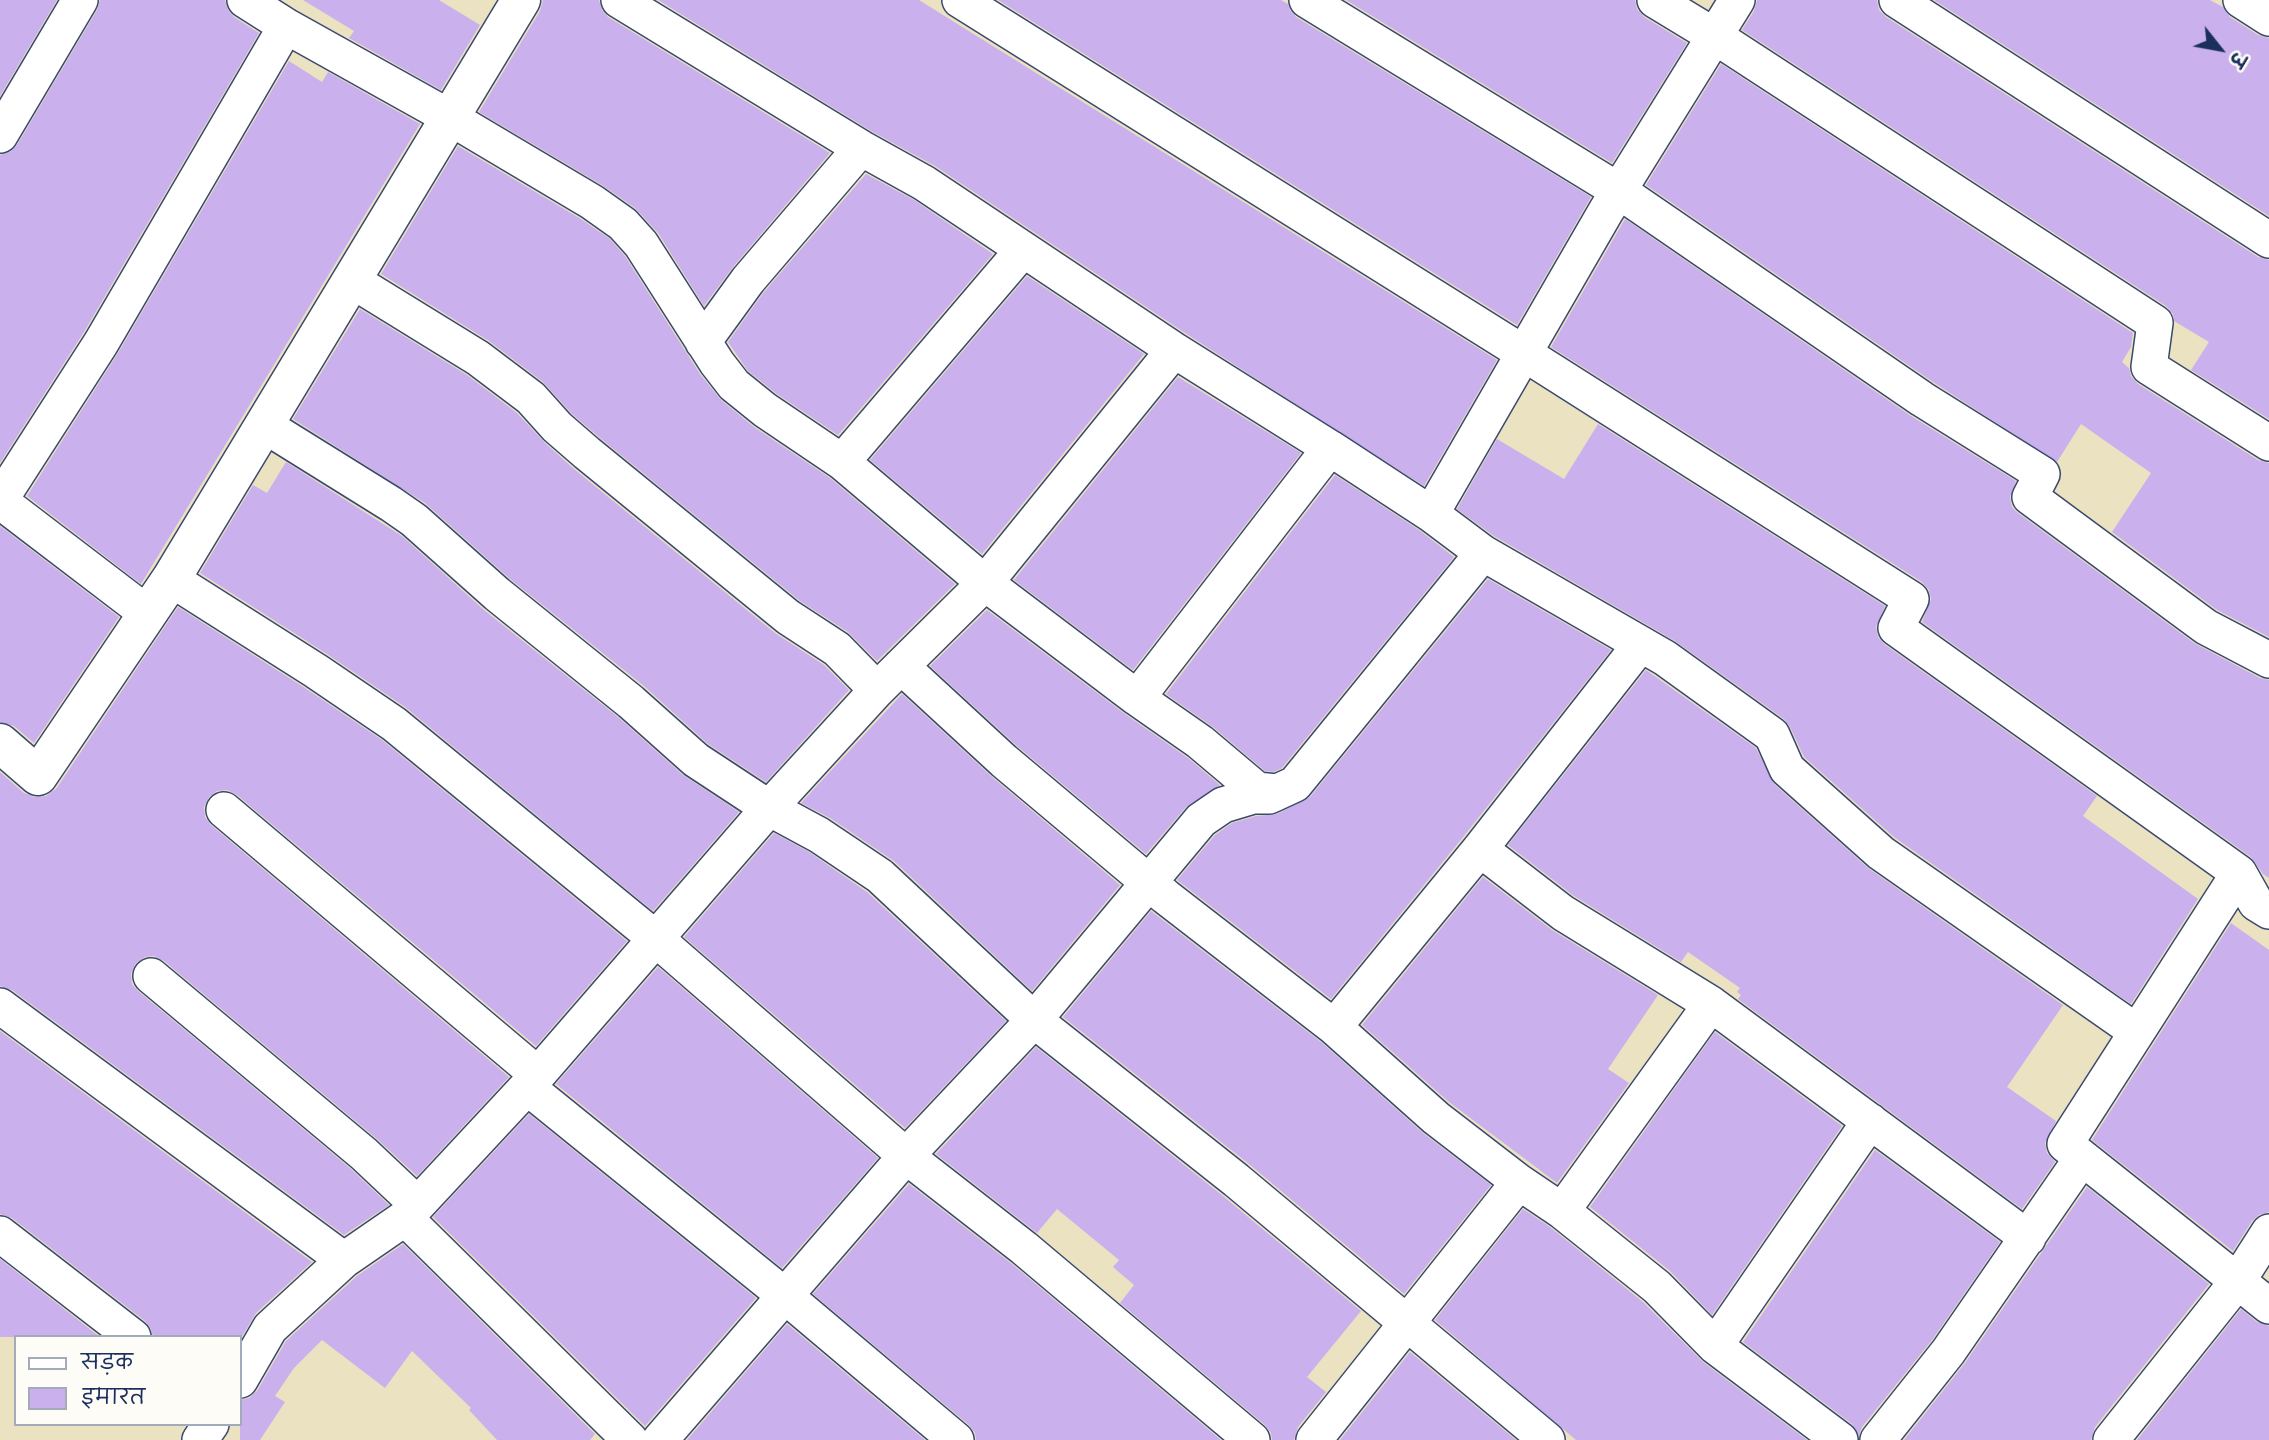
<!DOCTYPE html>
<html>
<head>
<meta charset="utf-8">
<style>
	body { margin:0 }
	#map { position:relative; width:2269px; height:1440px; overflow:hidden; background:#eae2c0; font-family:"Patrick Hand","Playpen Sans Deva",sans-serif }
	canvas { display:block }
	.legend { position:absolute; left:14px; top:1335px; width:228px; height:91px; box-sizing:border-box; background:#fdfcf7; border:2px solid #a3aaba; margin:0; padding:9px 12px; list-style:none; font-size:21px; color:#1b2f5e }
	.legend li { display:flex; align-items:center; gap:14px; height:35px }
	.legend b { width:35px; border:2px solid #a3aaba }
	.north { position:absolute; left:2185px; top:14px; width:70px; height:70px; -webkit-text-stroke:5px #fdfcf7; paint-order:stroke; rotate:121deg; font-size:19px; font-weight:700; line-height:28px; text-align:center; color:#1b2f5e }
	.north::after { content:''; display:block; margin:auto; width:24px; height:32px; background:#1b2f5e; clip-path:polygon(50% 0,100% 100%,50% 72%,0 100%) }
</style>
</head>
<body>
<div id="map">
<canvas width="2269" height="1440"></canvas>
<ul class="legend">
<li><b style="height:9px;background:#fff"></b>सड़क</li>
<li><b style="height:19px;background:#cab1ee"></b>इमारत</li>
</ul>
<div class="north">उ</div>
</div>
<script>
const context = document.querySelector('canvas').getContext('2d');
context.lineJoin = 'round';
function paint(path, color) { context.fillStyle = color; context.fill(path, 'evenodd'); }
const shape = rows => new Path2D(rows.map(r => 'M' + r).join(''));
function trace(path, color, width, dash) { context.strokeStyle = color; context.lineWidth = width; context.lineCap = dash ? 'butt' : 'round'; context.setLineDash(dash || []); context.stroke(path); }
paint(shape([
	[0,0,57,0,0,96],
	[100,0,225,0,228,10,234,17,259,33,84,332,0,463,0,155,10,152,17,145,97,10],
	[303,0,439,0,480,25,441,90,349,38,354,31],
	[543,0,599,0,602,10,608,17,830,153,733,267,704,306,658,233,635,208,602,185,479,112,540,11],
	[658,0,919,0,1497,360,1424,486,1185,333,935,166,871,131],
	[998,0,1281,0,1288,4,1290,10,1296,17,1591,197,1517,325],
	[1346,0,1635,0,1637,9,1644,17,1687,43,1612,163],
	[1757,0,1877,0,1879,10,1886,17,2258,257,2269,260,2269,419,2191,370,2209,342,2174,321,2173,314,2166,306,1742,30,1754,11],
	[1934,0,2210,0,2223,7,2230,17,2258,35,2269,38,2269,216],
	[289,61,322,82,328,72,420,124,141,584,27,496,118,353],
	[1721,64,2133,333,2131,347,2122,362,2129,368,2131,376,2138,384,2258,460,2269,463,2269,637,2217,610,2112,532,2151,473,2081,424,2057,462,1933,382,1646,185],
	[458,146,581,219,610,239,625,256,700,374,721,400,754,427,830,478,955,584,877,661,848,632,800,601,600,438,571,413,543,382,489,341,381,274],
	[866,174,914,200,993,254,838,435,777,394,748,371,728,342,764,292],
	[1625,219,1911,416,2016,481,2010,497,2012,507,2018,513,2194,643,2260,678,2269,680,2269,878,2263,874,2251,857,1922,622,1931,599,1929,590,1922,582,1551,347],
	[1027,276,1144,354,982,554,870,460],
	[360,309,467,375,517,413,544,442,574,469,775,633,824,665,849,690,766,782,708,744,644,686,510,579,425,503,293,419],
	[1178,377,1301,453,1133,670,1014,580],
	[1598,424,1885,606,1876,627,1878,637,1884,644,2097,796,2083,816,2198,899,2131,1004,1894,837,1804,757,1790,727,1784,719,1675,641,1494,536,1457,509,1497,439,1564,479],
	[286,462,402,536,484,610,618,717,683,775,739,812,653,911,405,707,327,654,200,573,253,485,267,493],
	[1335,475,1419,530,1454,557,1282,768,1274,772,1265,771,1213,727,1166,694],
	[0,526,119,617,34,743,14,726,0,722],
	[1488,579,1611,650,1464,836,1331,999,1177,880,1215,835,1232,823,1256,816,1277,814,1310,797],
	[178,607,305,688,382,740,627,941,536,1046,237,795,227,790,217,791,209,797,204,807,205,817,211,825,509,1077,417,1176,377,1139,164,961,154,956,145,957,136,963,131,973,132,984,138,991,351,1169,389,1205,344,1235,12,990,0,986,0,772,24,793,34,797,46,796,56,789],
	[987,610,1125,714,1188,758,1220,785,1186,807,1146,854,1017,746,930,666],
	[1646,670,1756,748,1774,784,1868,868,2063,1005,2007,1087,2056,1121,2045,1143,2047,1153,2055,1162,2022,1209,1738,999,1741,995,1737,992,1740,988,1688,952,1681,962,1574,896,1508,845],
	[902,694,991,776,1120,885,1032,991,894,861,830,818,801,803],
	[774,833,809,852,867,892,1006,1021,905,1128,684,937],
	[1483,877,1552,930,1658,995,1608,1069,1629,1083,1557,1183,1449,1102,1362,1025],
	[1151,911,1321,1042,1423,1133,1491,1185,1404,1294,1249,1164,1063,1017],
	[2231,923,2269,950,2269,1212,2259,1215,2252,1221,2233,1251,2092,1140],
	[658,967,878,1158,782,1268,556,1084],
	[0,1031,312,1262,256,1313,240,1340,240,1337,153,1337,151,1329,145,1321,12,1218,0,1214],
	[1715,1032,1842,1126,1712,1315,1670,1271,1590,1207],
	[1036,1047,1223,1196,1361,1311,1307,1377,1326,1392,1298,1427,1294,1440,1272,1440,1271,1433,1265,1425,1120,1303,1134,1285,1113,1267,1119,1260,1057,1209,1037,1233,936,1154],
	[529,1114,756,1298,645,1426,433,1217],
	[1875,1150,2000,1242,1932,1340,1862,1427,1859,1435,1852,1424,1743,1342],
	[909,1184,1012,1264,1221,1440,976,1440,975,1433,969,1425,813,1294],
	[2087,1187,2209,1284,2095,1427,2091,1440,1904,1440,1965,1363],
	[1523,1209,1550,1227,1643,1302,1703,1362,1807,1440,1576,1440,1435,1320],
	[403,1244,595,1434,590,1440,497,1440,469,1410,471,1408,412,1351,385,1388,322,1340,294,1368,275,1396,285,1402,260,1440,240,1440,240,1400,249,1398,257,1391,286,1341,357,1276],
	[0,1259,100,1337,0,1337],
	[2241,1309,2257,1322,2269,1326,2269,1440,2137,1440],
	[787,1324,925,1440,687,1440],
	[1410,1352,1516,1440,1340,1440]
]), '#cab1ee');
const minor = shape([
	[245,0,286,26,449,117,592,202,623,224,641,244,717,363,734,385,765,410,842,462,985,583,1137,698,1200,742,1257,790,1276,792],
	[619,0,861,148,924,183,1174,350,1330,448],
	[960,0,1525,354,1911,599,1896,628,2239,873,2256,903,2269,911],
	[1307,0,1619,191,1922,399,2042,474,2030,497,2206,627,2269,660],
	[1655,0,1716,37,2155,323,2149,367,2269,443],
	[1737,0,1606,211,1431,514,1483,553,1665,658,1772,735,1787,769,1881,853,2137,1032,2065,1144,2269,1306],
	[1897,0,2269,240],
	[2241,0,2269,18],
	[0,135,80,0],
	[353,281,478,358,531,398,557,427,587,453,788,617,837,649,877,690],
	[703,342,748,280,861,148],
	[264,425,391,504,414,520,497,594,631,702,696,760,769,808,819,835,880,876,1034,1020,1236,1180,1547,1440],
	[842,462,1022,251],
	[0,500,101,343,286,26],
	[0,501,148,614],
	[171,579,316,671,394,724,655,938,906,1156,1024,1248,1252,1440],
	[901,666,1004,761,1166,897,1334,1027,1436,1118,1519,1182,1562,1211,1657,1287,1715,1346,1840,1440],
	[1137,698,1330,448,1431,514],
	[224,810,537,1074],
	[1480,849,1563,913,1711,1004,2028,1238],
	[151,976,364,1154,417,1204],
	[0,1006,344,1260],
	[1334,1027,1480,849,1640,645],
	[2137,1032,2239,873],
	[527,1087,784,1295,956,1440],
	[1562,1211,1711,1004],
	[405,1218,630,1440],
	[0,1234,133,1337],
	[1715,1346,1870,1121],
	[240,1380,270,1328,344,1260,405,1218,527,1087,769,808,877,690,985,583,1174,350],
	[200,1440,211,1424],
	[660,1440,906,1156,1034,1020,1201,820,1223,805,1253,796,1269,796,1295,784,1483,553],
	[1314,1440,1519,1182],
	[1878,1440,1948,1352,2082,1158],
	[2111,1440,2237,1282,2269,1232]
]);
const tertiary = shape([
	[0,743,38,776,171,579,521,0]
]);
trace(minor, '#3a4a6d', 38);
trace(tertiary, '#3a4a6d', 41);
trace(minor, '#fff', 35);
trace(tertiary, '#fff', 38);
</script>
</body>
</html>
